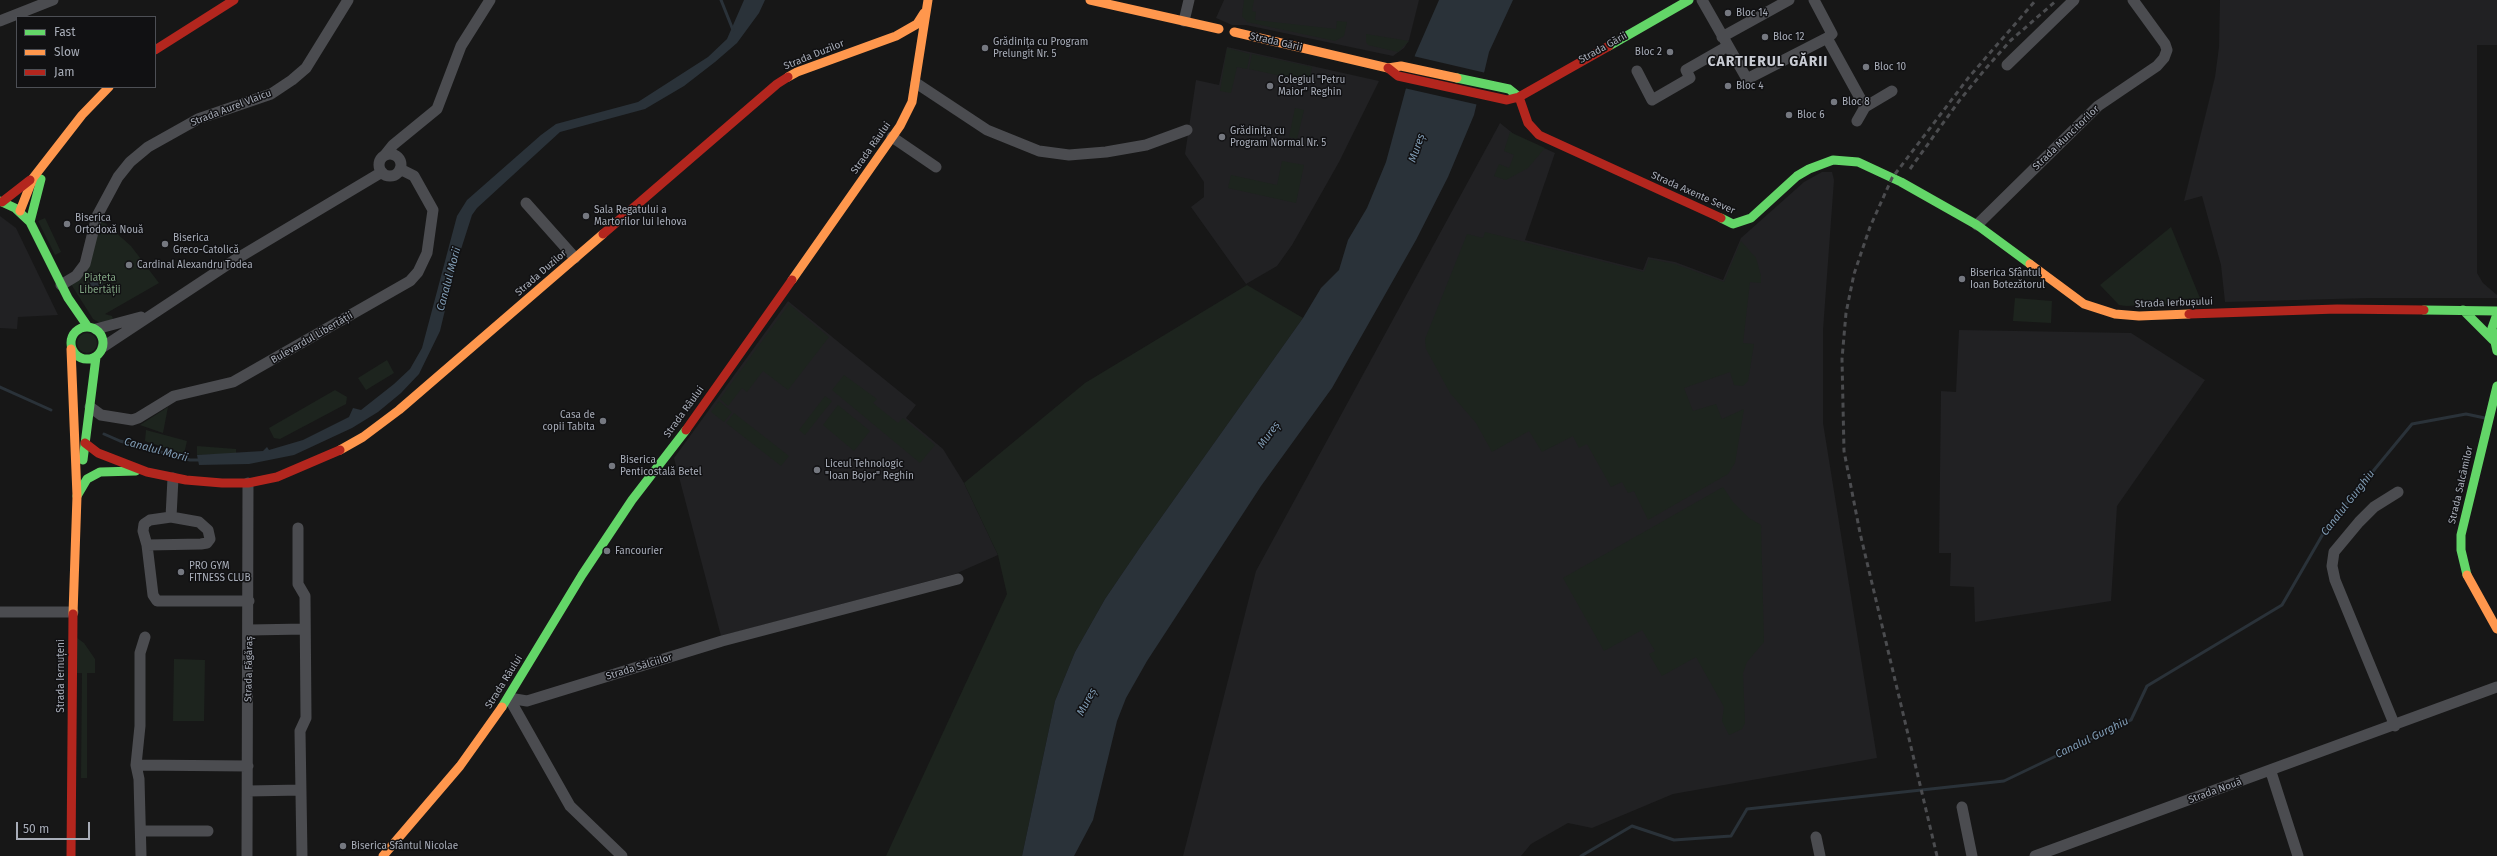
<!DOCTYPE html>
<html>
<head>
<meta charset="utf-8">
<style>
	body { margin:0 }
	#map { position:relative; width:2497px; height:856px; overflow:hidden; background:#171717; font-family:"Fira Sans",sans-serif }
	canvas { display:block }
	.legend { position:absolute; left:16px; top:16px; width:140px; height:72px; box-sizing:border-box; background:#111113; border:1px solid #4d4f55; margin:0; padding:5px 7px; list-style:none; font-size:12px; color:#a8adb8 }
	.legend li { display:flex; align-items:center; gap:8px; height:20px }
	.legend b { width:20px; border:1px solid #4d4f55 }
	.scale { position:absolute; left:16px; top:822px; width:74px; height:18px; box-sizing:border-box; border:2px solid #a8adb8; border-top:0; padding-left:5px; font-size:12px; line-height:14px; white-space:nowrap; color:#a8adb8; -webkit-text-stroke:3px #111113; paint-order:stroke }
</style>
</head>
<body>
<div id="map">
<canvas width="2497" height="856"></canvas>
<ul class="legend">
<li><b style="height:5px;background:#63d668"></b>Fast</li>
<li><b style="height:5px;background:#ff974d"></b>Slow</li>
<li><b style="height:5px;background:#b3261e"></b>Jam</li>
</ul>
<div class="scale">50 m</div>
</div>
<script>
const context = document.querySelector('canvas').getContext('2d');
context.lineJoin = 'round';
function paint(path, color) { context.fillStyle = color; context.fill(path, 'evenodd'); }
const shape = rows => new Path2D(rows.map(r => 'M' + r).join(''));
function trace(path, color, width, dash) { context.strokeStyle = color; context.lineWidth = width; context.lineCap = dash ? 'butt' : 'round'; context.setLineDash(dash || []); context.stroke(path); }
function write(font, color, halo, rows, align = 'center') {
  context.font = font + ' "Fira Sans",sans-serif'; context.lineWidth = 3; context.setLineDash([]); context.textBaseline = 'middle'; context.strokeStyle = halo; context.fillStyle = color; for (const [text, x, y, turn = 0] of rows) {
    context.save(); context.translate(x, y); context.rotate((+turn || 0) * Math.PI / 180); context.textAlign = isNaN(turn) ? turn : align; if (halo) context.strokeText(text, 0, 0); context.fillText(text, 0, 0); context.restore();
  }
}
paint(shape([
	[1224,0,1419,0,1409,40,1404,48,1393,56,1246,25,1232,25,1216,18],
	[2220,0,2497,0,2497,45,2477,45,2477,273,2483,283,2497,295,2497,298,2370,298,2225,302,2221,265,2202,196,2184,201,2215,77,2219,47],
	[1227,47,1379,81,1339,162,1292,245,1277,266,1246,284,1191,207,1204,197,1204,182,1185,154,1196,80,1219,85],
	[1500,123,1515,135,1555,153,1525,240,1643,270,1648,257,1675,262,1723,280,1741,238,1804,182,1822,172,1832,172,1834,180,1823,330,1823,423,1877,758,1673,794,1592,828,1568,823,1531,844,1521,856,1183,856,1256,571],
	[0,216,16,228,58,315,18,317,17,329,0,328],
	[788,301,916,405,906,418,943,449,964,483,998,555,955,574,721,636,674,458],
	[1959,330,2131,333,2205,380,2117,506,2111,601,1975,622,1974,587,1950,586,1951,553,1939,553,1941,391,1956,392]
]), '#212123');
paint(shape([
	[1244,0,1254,0,1252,11,1256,12,1255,20,1336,29,1337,21,1347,22,1344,36,1335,41,1247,22,1242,16],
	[1366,34,1409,41,1398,52,1368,45,1366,42],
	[1227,48,1250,54,1247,69,1237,67,1231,93,1220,91],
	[1252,54,1312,67,1309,82,1249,69],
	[1295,108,1304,110,1297,139,1289,137],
	[1510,132,1545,148,1528,168,1506,180,1494,176,1499,164,1509,168,1514,155,1504,151],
	[1282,161,1304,165,1296,203,1228,188,1231,175,1277,185],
	[97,216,131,246,159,283,105,314,112,316,115,324,100,323,93,319,69,281,76,276],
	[45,218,61,252,55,255,38,221],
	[2171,227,2202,303,2126,306,2119,305,2100,285],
	[1485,232,1644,272,1649,259,1675,264,1724,282,1741,241,1756,258,1761,276,1761,283,1750,282,1743,343,1754,344,1748,381,1743,386,1734,385,1730,372,1684,388,1693,411,1716,404,1722,419,1744,409,1735,463,1728,474,1648,520,1634,491,1628,493,1622,482,1611,487,1587,444,1579,448,1573,436,1542,452,1529,431,1492,452,1476,423,1450,393,1426,349,1425,339,1467,234,1483,238],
	[1247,285,1303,318,1143,543,1105,599,1075,652,1055,701,1022,856,886,856,1007,594,998,555,964,483,1085,383],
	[2015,298,2052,301,2051,323,2013,321],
	[789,304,829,337,788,390,763,371,747,392,742,388,728,406,720,399],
	'77 343a10 10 0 1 1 20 0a10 10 0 1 1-20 0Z',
	[387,360,394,373,366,390,358,378],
	[844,375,877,399,873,403,898,423,903,418,935,445,920,463,832,390],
	[335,390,347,397,346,404,280,439,274,438,269,428],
	[825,396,832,401,805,435,799,430],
	[719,401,732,412,724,422,711,412],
	[838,405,870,431,854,451,823,425],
	[168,407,163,433,140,425],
	[734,413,789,456,781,466,726,423],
	[146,430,187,441,184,454,145,441],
	[197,446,236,449,236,454,197,455],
	[1723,487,1733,502,1749,518,1761,525,1764,642,1747,662,1743,673,1745,723,1742,729,1729,735,1722,721,1724,707,1696,657,1662,676,1649,654,1655,651,1642,630,1604,651,1563,578],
	[73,635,84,643,95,659,95,673,87,673,87,778,81,778,82,673,72,673],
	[174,659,205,660,204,721,173,721]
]), '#1d241e');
paint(shape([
	[744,0,765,0,759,13,737,43,715,62,684,86,645,109,560,132,477,208,472,215,455,268,440,331,419,374,401,393,378,412,352,428,294,455,249,464,199,465,197,455,263,451,267,447,269,450,303,440,349,417,353,408,361,410,394,384,410,369,422,348,457,216,467,200,541,135,556,124,638,102,708,57,727,39],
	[1439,0,1513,0,1489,52,1474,115,1448,177,1416,240,1332,388,1261,486,1147,661,1126,698,1117,721,1093,820,1074,856,1022,856,1055,701,1075,652,1105,599,1143,543,1303,318,1321,288,1339,270,1348,240,1367,208,1386,162,1415,55],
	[91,279,103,281,101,294,88,291]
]), '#2a3239');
paint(shape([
	[1413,56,1486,73,1479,105,1404,88]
]), '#171717');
trace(shape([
	[721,0,733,30],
	[0,387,51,410],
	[104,434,120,441,190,460,201,460],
	[1581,856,1632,826,1674,840,1731,836,1747,809,2004,781,2131,720,2147,686,2282,605,2327,527,2412,424,2466,414,2485,418]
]), '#2a3239', 3);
trace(shape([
	[1702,0,1747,79,1827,38,1865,107,1892,91],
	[1814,0,1832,34,1827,38],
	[0,21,53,0],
	[1184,21,1189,0],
	[1722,37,1789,0],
	[2007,65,2074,0],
	[1637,71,1652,100,1690,78,1686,70,1728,46],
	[916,83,987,130,1039,151,1069,155,1106,152,1146,145,1187,130],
	[1857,121,1865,107],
	[892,137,936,167],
	'379 165a11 11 0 1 1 22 0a11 11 0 1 1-22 0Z',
	[385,155,393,145,437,109,461,46,490,0],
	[526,203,575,258],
	[1977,225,2098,106,2157,66,2164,58,2167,50,2165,44,2133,0],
	[61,285,76,276,85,264,97,216,118,177,130,162,148,147,198,119,271,94,292,80,306,68,348,0],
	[96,329,141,317],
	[103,347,233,261,382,172],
	[90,407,101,415,132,420,138,418,174,396,233,382,410,281,418,272,427,253,433,210,414,176,400,169],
	[171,517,150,520,144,524,143,531,147,545,153,595,157,601,249,601],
	[298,528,298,584,305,596,306,718,300,731,302,856],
	[147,545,201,544,207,543,210,539,208,530,199,522,171,517,173,478],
	[0,612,73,612],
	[249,630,305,629],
	[509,698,527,701,722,641,958,579],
	[509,698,570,806,622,856],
	[2395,726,2335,580,2332,566,2334,552,2359,522,2374,507,2398,492],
	[136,765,248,766],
	[2271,772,2298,856],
	[248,791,301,790],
	[1962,807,1972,856],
	[142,831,208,831],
	[1816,837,1820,856],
	[141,856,139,779,136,765,140,726,140,653,145,637],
	[247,856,248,483],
	[2035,856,2497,687]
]), '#4b4c50', 11);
trace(shape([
	[1609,46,1689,0],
	[1457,78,1509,89,1519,97],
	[0,201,15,208,30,222,68,298,88,327],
	[1721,218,1733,224,1751,218,1797,176,1809,169,1833,160,1858,162,1901,182,1977,225,2030,264],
	[30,222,41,179],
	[2424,310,2497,311],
	[2463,310,2493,340],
	[2497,314,2492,328,2497,351],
	'71 343a16 16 0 1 1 32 0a16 16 0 1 1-32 0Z',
	[83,460,96,357],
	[77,496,87,479,100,472,136,471],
	[2467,575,2461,550,2461,535,2497,386],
	[502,707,582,575,632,500,686,430]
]), '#63d668', 9);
trace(shape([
	[1090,0,1219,29],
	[1234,32,1388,68,1401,66,1457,78],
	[788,77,797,72,896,36,917,24,924,13],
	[20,211,33,178,82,115,109,87],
	[2030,264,2084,304,2115,314,2139,316,2189,314],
	[792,280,900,126,912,102,928,0],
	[71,349,77,496,73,614],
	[340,450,363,437,399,410,603,234],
	[2467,575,2497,629],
	[383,856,460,766,502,707]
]), '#ff974d', 9);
trace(shape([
	[155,50,234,0],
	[1388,68,1398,76,1507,100,1519,97,1609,46],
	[1519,97,1528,123,1539,135,1721,218],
	[2,202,30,180],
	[603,234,777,84,788,77],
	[2189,314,2337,309,2424,310],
	[686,430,792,280],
	[85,443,98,453,147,472,186,480,222,483,248,483,277,477,340,450],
	[71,856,73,614]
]), '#b3261e', 9);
trace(shape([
	[1910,169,1959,101,1987,67,2010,41,2057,0],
	[1937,856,1860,533,1844,451,1842,359,1846,313,1854,274,1870,227,1892,178,1969,77,2036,0]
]), '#4b4c4f', 3, [5, 4]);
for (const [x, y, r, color] of [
	[1728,13,4,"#757880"],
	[1765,37,4,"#757880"],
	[985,48,4,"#757880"],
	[1670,52,4,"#757880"],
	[1866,67,4,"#757880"],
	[1270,86,4,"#757880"],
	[1728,86,4,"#757880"],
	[1834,102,4,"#757880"],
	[1789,115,4,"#757880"],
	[1222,137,4,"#757880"],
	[586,216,4,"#757880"],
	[67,224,4,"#757880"],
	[165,244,4,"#757880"],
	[129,265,4,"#757880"],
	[1962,279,4,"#757880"],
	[603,421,4,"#757880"],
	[612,466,4,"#757880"],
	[817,470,4,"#757880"],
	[607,551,4,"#757880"],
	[181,572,4,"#757880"],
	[343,846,4,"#757880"]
]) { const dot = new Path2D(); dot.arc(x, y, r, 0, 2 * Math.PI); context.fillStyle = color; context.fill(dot); trace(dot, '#111113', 1.5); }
write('10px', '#a8adb8', '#111113', [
	["Bloc 14",1736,13],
	["Bloc 12",1773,37],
	["Grădinița cu Program",993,42],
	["Prelungit Nr. 5",993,54],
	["Bloc 2",1662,52,"right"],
	["Bloc 10",1874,67],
	["Colegiul \"Petru",1278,80],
	["Maior\" Reghin",1278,92],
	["Bloc 4",1736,86],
	["Bloc 8",1842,102],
	["Bloc 6",1797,115],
	["Grădinița cu",1230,131],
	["Program Normal Nr. 5",1230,143],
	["Sala Regatului a",594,210],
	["Martorilor lui Iehova",594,222],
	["Biserica",75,218],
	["Ortodoxă Nouă",75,230],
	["Biserica",173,238],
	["Greco-Catolică",173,250],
	["Cardinal Alexandru Todea",137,265],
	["Biserica Sfântul",1970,273],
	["Ioan Botezătorul",1970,285],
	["Casa de",595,415,"right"],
	["copii Tabita",595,427,"right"],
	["Biserica",620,460],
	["Penticostală Betel",620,472],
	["Liceul Tehnologic",825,464],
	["\"Ioan Bojor\" Reghin",825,476],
	["Fancourier",615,551],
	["PRO GYM",189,566],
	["FITNESS CLUB",189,578],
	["Biserica Sfântul Nicolae",351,846]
], 'left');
write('10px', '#a8adb8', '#111113', [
	["Strada Gării",1276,42,13],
	["Strada Gării",1603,48,-29],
	["Strada Duzilor",814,55,-22],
	["Strada Aurel Vlaicu",231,108,-21],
	["Strada Muncitorilor",2066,138,-44],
	["Strada Râului",871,148,-55],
	["Strada Axente Sever",1693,193,24],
	["Strada Duzilor",541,273,-41],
	["Strada Ierbușului",2174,303,-2],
	["Bulevardul Libertății",312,338,-30],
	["Strada Râului",684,412,-54],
	["Strada Salcâmilor",2461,485,-77],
	["Strada Sălciilor",639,667,-17],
	["Strada Făgăraș",249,669,-89],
	["Strada Iernuțeni",61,676,-90],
	["Strada Râului",504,682,-58],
	["Strada Nouă",2215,791,-20]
]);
write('10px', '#7fa381', '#111113', [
	["Piațeta",100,278],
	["Libertății",100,290]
]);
write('italic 11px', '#7f9bb3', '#111113', [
	["Mureș",1417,148,-71],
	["Canalul Morii",449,279,-75],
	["Mureș",1269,435,-54],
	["Canalul Morii",156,450,15],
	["Canalul Gurghiu",2348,503,-52],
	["Mureș",1087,702,-62],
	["Canalul Gurghiu",2092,738,-26]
]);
context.letterSpacing = '1px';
write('bold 14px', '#c9ccd4', '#111113', [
	["CARTIERUL GĂRII",1768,62]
]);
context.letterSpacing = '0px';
</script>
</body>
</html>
